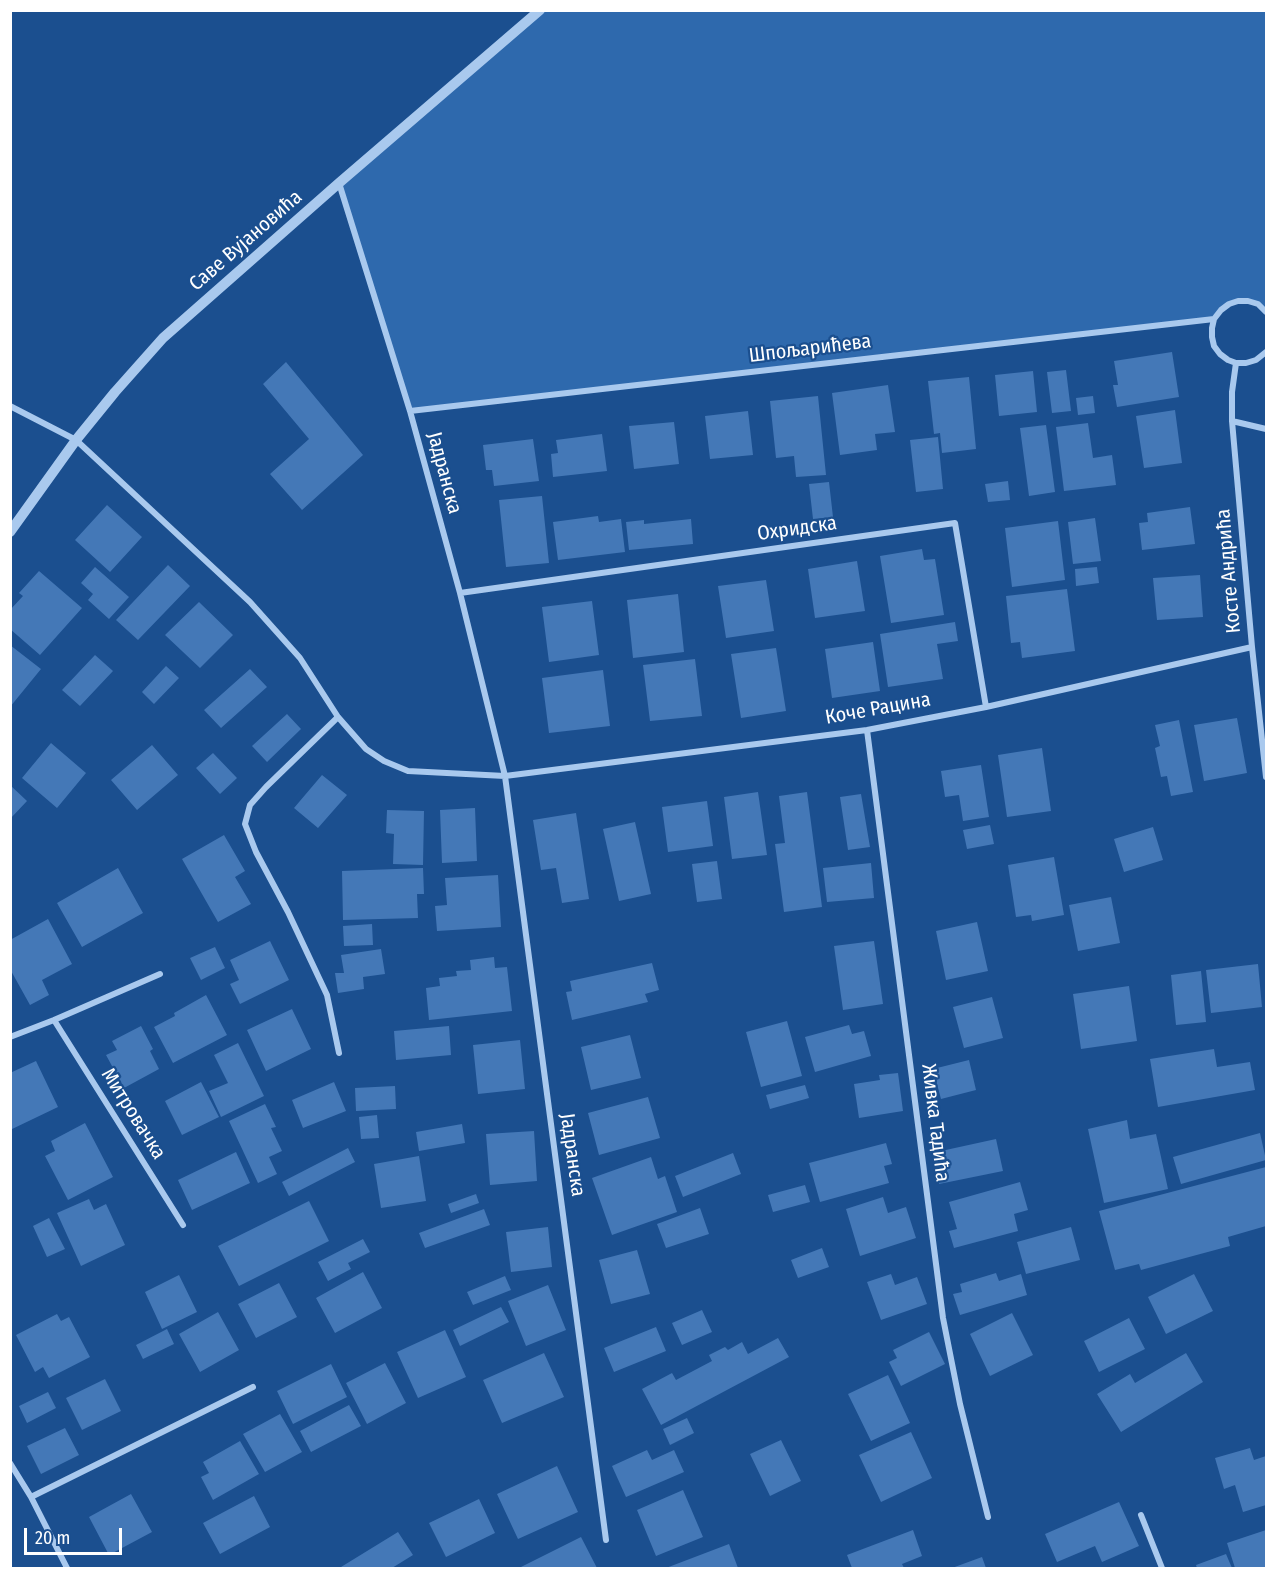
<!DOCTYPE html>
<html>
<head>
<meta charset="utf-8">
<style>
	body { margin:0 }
	#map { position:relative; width:1277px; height:1579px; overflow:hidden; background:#1b4f8f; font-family:"Fira Sans Condensed",sans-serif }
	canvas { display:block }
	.frame { position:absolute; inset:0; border:12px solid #fff; pointer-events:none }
	.scale { position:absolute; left:24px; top:1528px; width:98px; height:27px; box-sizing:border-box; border:3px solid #fff; border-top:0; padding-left:8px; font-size:18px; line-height:21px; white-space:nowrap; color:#fff; -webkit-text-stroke:4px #1b4f8f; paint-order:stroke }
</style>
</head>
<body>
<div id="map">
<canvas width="1277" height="1579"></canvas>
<div class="frame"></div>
<div class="scale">20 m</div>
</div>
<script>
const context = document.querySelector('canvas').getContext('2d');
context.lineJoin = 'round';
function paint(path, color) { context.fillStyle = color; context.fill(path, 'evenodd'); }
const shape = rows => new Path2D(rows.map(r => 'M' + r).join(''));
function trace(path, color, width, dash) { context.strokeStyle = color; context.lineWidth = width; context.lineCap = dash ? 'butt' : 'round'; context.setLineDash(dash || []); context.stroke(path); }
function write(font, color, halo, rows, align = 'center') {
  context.font = font + ' "Fira Sans Condensed",sans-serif'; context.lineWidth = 4.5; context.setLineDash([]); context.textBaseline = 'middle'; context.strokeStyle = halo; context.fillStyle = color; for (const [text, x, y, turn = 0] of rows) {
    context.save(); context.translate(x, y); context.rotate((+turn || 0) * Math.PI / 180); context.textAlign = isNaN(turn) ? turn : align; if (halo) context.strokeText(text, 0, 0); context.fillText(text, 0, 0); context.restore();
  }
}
paint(shape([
	[540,11,1266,11,1266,312,1248,301,1229,304,1214,319,410,411,339,183]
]), '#2e69ad');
paint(shape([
	[1172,352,1179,397,1117,407,1113,385,1118,385,1114,361],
	[286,362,363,455,302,510,270,474,309,439,263,384],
	[1066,370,1071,411,1052,413,1047,372],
	[1033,371,1037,412,999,416,995,375],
	[969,377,976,449,942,453,940,433,934,434,928,381],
	[888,385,895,432,875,434,877,450,840,455,832,393],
	[818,396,826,475,796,477,794,456,776,458,770,401],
	[1093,396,1095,413,1078,415,1076,398],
	[1175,410,1182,463,1144,468,1136,416],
	[748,411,753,455,710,459,705,416],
	[674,422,679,464,634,469,629,426],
	[1088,423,1093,458,1112,455,1116,485,1064,491,1056,427],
	[1046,425,1055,492,1029,496,1020,428],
	[602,434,607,471,553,477,551,454,558,453,556,440],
	[938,437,943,489,916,492,910,440],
	[533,439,539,481,494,486,492,470,486,470,483,445],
	[1008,481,1010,500,988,502,985,484],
	[829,482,833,517,813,519,809,484],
	[542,496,549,563,506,567,499,500],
	[107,505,142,537,110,572,75,540],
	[1190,507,1195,544,1142,550,1139,523,1148,522,1147,513],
	[598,516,599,522,621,519,625,552,558,560,553,522],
	[1095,518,1101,561,1073,564,1068,522],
	[691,519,693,544,629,550,626,522,644,520,644,524],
	[1058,521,1065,580,1012,587,1005,528],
	[922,549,924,560,935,559,944,615,891,623,880,556],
	[857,561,865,611,815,618,808,569],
	[168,565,190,586,138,640,116,620],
	[95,567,129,597,109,619,88,600,93,594,81,583],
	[1097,567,1099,583,1076,586,1075,569],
	[39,571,82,608,40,655,10,629,10,610,23,596,19,593],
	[1200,575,1203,617,1157,620,1153,578],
	[766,580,774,631,726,638,718,586],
	[1067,589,1075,651,1022,658,1020,642,1011,643,1006,596],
	[678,594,684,652,633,658,627,600],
	[592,601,599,655,549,662,542,607],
	[199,602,233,635,200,668,165,635],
	[955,622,958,641,937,644,943,679,888,687,880,634],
	[873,642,880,691,832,698,825,649],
	[10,645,41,669,10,707],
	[776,648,786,711,741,718,731,654],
	[95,655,113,671,80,706,62,690],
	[695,659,702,716,650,721,643,665],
	[166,666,179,678,154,704,142,692],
	[250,669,267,687,221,728,204,710],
	[603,670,610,726,549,733,542,678],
	[287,714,301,729,267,762,252,746],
	[1237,718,1247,773,1204,781,1194,725],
	[1179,720,1193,792,1171,796,1167,776,1161,777,1155,748,1160,746,1155,725],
	[51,743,86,773,57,808,22,778],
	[152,745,178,775,137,810,111,780],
	[1042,748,1051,811,1007,817,998,755],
	[213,753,237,778,220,794,196,768],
	[981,765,989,817,963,821,959,795,945,797,941,771],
	[322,775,347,795,318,828,294,808],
	[10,785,27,801,10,819],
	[758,792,767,855,732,859,724,797],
	[807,792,822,907,784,912,775,844,785,843,779,796],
	[861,794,870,847,848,850,840,797],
	[707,801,713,846,668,852,662,807],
	[475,808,477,861,442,863,440,810],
	[387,810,424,811,423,865,393,864,394,834,386,833],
	[576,813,589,899,562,903,556,868,541,870,533,820],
	[635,822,651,894,619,901,603,829],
	[990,825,994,844,967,849,963,830],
	[1153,827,1163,860,1124,872,1114,839],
	[224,835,245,871,235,877,251,904,218,922,182,859],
	[1054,857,1064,915,1032,921,1031,915,1016,917,1008,865],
	[717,861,722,899,697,902,692,864],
	[871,863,874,898,827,902,823,868],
	[118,868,143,913,82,947,57,903],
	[423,868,424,894,417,894,418,918,343,920,342,871],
	[498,875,501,927,437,931,435,906,447,905,445,878],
	[1111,897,1120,943,1078,951,1069,905],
	[48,919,72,964,42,980,49,995,30,1005,10,969,10,940],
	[977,922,988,971,946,980,936,931],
	[372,924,373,945,344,946,343,926],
	[270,941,289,980,240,1004,230,984,239,980,230,960],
	[874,941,883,1004,843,1010,834,946],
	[215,947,225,968,201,980,190,958],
	[381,949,385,974,363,977,364,989,338,993,335,973,344,973,341,955],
	[494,957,495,968,507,967,512,1011,429,1020,426,988,440,986,439,978,457,976,456,971,471,970,470,960],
	[652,963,659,990,645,994,648,1002,572,1020,566,992,572,991,570,981],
	[1258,964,1262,1007,1211,1013,1206,970],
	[1201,971,1206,1022,1176,1025,1171,975],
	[1129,986,1137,1041,1081,1049,1073,994],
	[206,995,227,1035,173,1063,154,1027,175,1016,174,1013],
	[992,997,1003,1038,964,1048,953,1007],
	[292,1009,311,1049,266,1071,247,1030],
	[787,1021,802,1076,761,1087,746,1032],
	[849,1025,852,1034,864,1031,871,1056,815,1072,805,1037],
	[141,1026,153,1049,150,1051,159,1069,124,1088,106,1055,117,1050,112,1041],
	[449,1026,451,1055,396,1060,394,1031],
	[630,1035,641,1078,591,1090,581,1047],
	[520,1040,525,1089,478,1094,473,1045],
	[238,1043,264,1096,221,1117,209,1091,228,1083,214,1055],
	[1214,1049,1217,1067,1250,1062,1255,1090,1158,1107,1150,1059],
	[969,1060,976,1090,941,1099,933,1069],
	[36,1061,58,1107,10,1130,10,1073],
	[898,1073,903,1111,859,1118,854,1084,880,1080,879,1075],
	[201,1082,219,1117,182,1135,165,1101],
	[334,1082,346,1111,303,1128,292,1100],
	[805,1085,809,1098,770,1109,766,1095],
	[395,1086,396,1109,356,1111,355,1088],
	[648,1097,660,1138,599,1155,588,1113],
	[265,1104,276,1127,271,1128,282,1151,269,1157,277,1174,258,1183,229,1121],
	[377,1115,379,1138,361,1139,359,1117],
	[1127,1120,1130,1139,1156,1134,1168,1189,1104,1203,1088,1129],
	[85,1123,113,1177,68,1200,45,1156,55,1151,51,1141],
	[462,1124,465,1143,419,1151,416,1132],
	[534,1131,537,1181,490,1185,486,1134],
	[1260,1133,1266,1160,1181,1184,1173,1157],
	[996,1139,1003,1171,939,1184,932,1153],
	[886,1143,892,1164,884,1166,889,1183,820,1202,809,1163],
	[348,1148,355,1162,289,1196,282,1182],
	[236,1152,250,1183,192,1210,178,1180],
	[733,1153,741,1174,683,1197,675,1176],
	[419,1156,426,1201,381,1208,374,1164],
	[651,1157,658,1179,665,1176,677,1212,612,1235,592,1178],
	[1266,1167,1266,1226,1228,1237,1230,1246,1141,1270,1139,1264,1115,1270,1099,1211],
	[1020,1182,1028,1210,1014,1214,1018,1231,954,1248,949,1231,957,1229,949,1202],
	[805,1185,810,1202,773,1212,768,1195],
	[476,1194,479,1203,451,1213,448,1204],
	[883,1197,888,1213,906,1207,916,1238,860,1256,846,1209],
	[89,1199,94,1210,106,1204,125,1245,81,1266,57,1213],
	[309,1201,329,1241,239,1286,218,1246],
	[700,1208,709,1234,666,1248,657,1224],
	[484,1209,490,1225,425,1248,419,1233],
	[49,1218,65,1249,47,1257,33,1226],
	[548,1227,552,1267,511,1272,506,1232],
	[1071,1227,1080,1260,1026,1274,1017,1242],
	[363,1239,370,1252,348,1263,351,1269,328,1281,318,1262],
	[822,1248,829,1267,798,1278,791,1260],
	[637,1250,650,1294,611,1304,599,1260],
	[363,1272,382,1308,335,1333,316,1298],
	[996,1273,999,1281,1021,1274,1027,1295,960,1315,953,1294,962,1292,960,1284],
	[891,1274,895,1285,917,1277,927,1304,881,1320,867,1282],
	[1194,1274,1213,1311,1166,1334,1148,1297],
	[179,1275,197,1312,162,1329,145,1292],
	[505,1276,511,1290,473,1305,467,1292],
	[279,1283,297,1317,256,1338,238,1304],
	[548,1285,566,1330,526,1346,508,1301],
	[501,1307,509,1322,460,1346,453,1330],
	[702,1310,712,1332,682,1345,672,1323],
	[218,1312,239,1350,200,1372,179,1334],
	[1012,1313,1033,1355,990,1376,970,1334],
	[57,1314,61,1321,69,1317,90,1357,49,1378,43,1367,35,1372,16,1335],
	[1129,1318,1145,1349,1099,1372,1084,1341],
	[656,1327,666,1351,614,1372,604,1348],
	[167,1329,174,1344,143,1359,136,1345],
	[445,1330,466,1377,418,1398,397,1352],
	[929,1332,945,1364,901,1386,889,1362,897,1358,893,1350],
	[778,1338,789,1357,661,1425,642,1389,672,1373,676,1380,712,1361,709,1355,725,1347,728,1350,742,1342,748,1354],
	[544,1353,564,1397,502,1423,483,1380],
	[1186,1353,1203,1382,1121,1432,1097,1394,1130,1374,1135,1383],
	[385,1363,406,1403,367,1424,346,1383],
	[331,1364,347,1397,293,1424,277,1391],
	[888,1375,910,1423,871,1441,848,1394],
	[105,1379,121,1411,82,1430,66,1398],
	[48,1392,56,1408,27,1423,19,1406],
	[349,1405,361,1426,311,1452,300,1431],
	[280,1414,302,1452,265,1472,243,1434],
	[687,1418,694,1433,670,1445,663,1429],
	[65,1428,79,1455,41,1474,27,1446],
	[911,1432,932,1478,881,1502,859,1455],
	[781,1440,801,1481,770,1496,750,1454],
	[240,1441,259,1474,213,1500,201,1477,209,1473,203,1462],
	[1250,1448,1254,1460,1266,1456,1266,1505,1243,1512,1235,1485,1224,1489,1215,1458],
	[647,1450,652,1460,674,1450,684,1472,626,1497,612,1466],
	[557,1466,578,1512,518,1539,497,1494],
	[683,1490,703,1537,656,1556,637,1510],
	[131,1494,152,1532,109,1555,89,1517],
	[254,1496,270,1527,220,1554,203,1523],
	[479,1499,495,1533,446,1557,429,1523],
	[1119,1502,1139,1546,1102,1562,1095,1546,1057,1562,1045,1534],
	[913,1530,922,1556,902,1564,904,1568,852,1568,847,1555],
	[1266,1530,1266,1568,1235,1568,1227,1543],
	[398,1532,413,1555,392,1568,342,1568,341,1567],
	[581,1537,597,1568,519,1568],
	[729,1544,738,1568,666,1568],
	[1226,1554,1232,1568,1197,1568,1196,1565],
	[982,1557,986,1568,952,1568]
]), '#4478b7');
trace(shape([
	[339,183,410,411,460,593,505,776,606,1540],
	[1266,312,1258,304,1248,301,1238,301,1229,304,1221,310,1214,319,1212,328,1212,337,1214,346,1220,354,1228,360,1236,363,1246,363,1256,360,1266,352],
	[1236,363,1232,392,1232,421,1252,647,1266,777],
	[10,406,76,440,250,602,300,658,338,717,366,749,384,761,408,771,505,776,867,730,986,707,1252,647],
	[410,411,1214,319],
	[1232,421,1266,429],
	[460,593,955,523,986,707],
	[338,717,266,787,250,805,245,824,256,852,288,912,327,995,339,1053],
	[867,730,943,1318,960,1404,988,1517],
	[54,1020,183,1225],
	[10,1037,54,1020,160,974],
	[10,1463,31,1497,67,1568],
	[31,1497,253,1387],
	[1141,1515,1162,1568]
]), '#a9c9ee', 6);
trace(shape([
	[10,532,76,440,115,392,163,338,339,183,540,10]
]), '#a9c9ee', 10);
write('20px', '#fff', '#1b4f8f', [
	["Саве Вујановића",246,241,-41],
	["Шпољарићева",810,349,-7],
	["Јадранска",444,473,75],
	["Охридска",797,529,-8],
	["Косте Андрића",1229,571,-95],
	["Коче Рацина",878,709,-10],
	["Митровачка",133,1114,58],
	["Живка Тадића",935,1123,83],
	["Јадранска",572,1155,82]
]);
</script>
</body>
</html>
